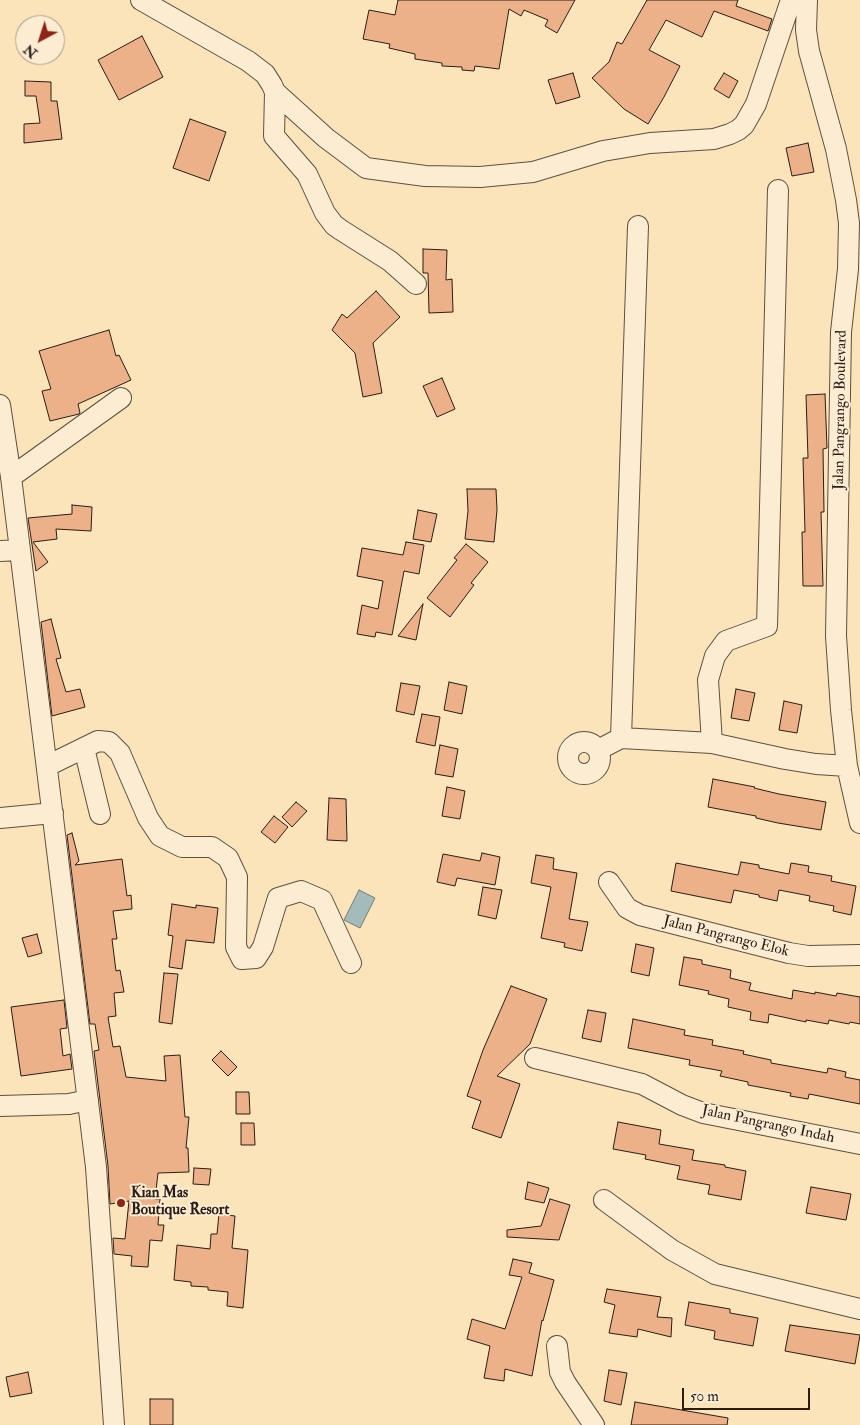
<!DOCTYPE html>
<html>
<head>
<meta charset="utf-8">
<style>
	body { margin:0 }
	#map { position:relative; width:860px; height:1425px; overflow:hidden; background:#fbe4b9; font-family:"IM FELL Double Pica",serif }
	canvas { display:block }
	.north { position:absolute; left:15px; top:15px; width:50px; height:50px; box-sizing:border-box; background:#fcedd2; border:1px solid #a89a87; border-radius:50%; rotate:220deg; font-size:14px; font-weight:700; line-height:20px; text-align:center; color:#2a1d17 }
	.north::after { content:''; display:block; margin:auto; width:18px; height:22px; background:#8f2418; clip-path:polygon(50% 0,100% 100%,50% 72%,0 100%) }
	.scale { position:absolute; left:682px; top:1388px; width:128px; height:22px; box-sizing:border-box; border:2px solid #2a1d17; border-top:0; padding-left:6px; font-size:15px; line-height:18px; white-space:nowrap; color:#2a1d17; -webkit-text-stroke:4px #fcedd2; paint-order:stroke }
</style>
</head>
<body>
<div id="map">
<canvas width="860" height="1425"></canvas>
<div class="north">N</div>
<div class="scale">50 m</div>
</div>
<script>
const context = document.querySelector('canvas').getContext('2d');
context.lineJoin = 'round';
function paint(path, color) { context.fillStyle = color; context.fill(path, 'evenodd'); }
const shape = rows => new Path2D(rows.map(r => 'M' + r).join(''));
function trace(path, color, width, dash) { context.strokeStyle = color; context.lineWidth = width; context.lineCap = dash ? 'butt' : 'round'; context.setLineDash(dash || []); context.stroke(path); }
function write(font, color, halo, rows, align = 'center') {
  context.font = font + ' "IM FELL Double Pica",serif'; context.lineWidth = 4; context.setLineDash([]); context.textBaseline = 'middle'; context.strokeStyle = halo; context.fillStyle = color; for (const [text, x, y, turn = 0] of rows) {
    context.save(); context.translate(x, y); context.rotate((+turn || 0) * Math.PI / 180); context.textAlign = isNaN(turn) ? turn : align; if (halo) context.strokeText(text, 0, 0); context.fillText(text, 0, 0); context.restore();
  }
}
const water = shape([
	[359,890,375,898,360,928,344,920,359,890]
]);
paint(water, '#a5bbbb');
trace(water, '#747c79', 1);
const building = shape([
	[398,0,575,0,557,33,545,26,548,20,524,10,521,16,509,9,499,69,475,66,474,71,462,70,462,67,442,66,442,63,415,59,415,54,389,48,390,44,363,39,369,10,395,15,398,0],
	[647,0,738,0,736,6,772,19,768,31,714,11,702,37,666,20,649,50,680,66,664,97,648,124,624,109,592,78,609,62,617,42,622,44,647,0],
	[142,36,163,77,119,100,98,60,142,36],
	[573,73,580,97,556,104,548,80,573,73],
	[724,73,738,81,729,98,714,89,724,73],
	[25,81,51,82,51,101,57,101,62,139,24,143,24,124,40,123,36,96,25,96,25,81],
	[190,119,226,132,209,181,173,168,190,119],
	[808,143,814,172,792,176,786,148,808,143],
	[423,249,447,250,446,280,452,279,453,312,429,313,428,273,423,273,423,249],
	[376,291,400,317,373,343,382,393,363,397,355,353,332,330,342,314,347,318,376,291],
	[109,330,116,356,119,355,131,380,78,404,80,413,79,414,50,421,42,391,51,389,39,351,109,330],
	[442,378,455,409,437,417,423,386,442,378],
	[825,394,827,448,823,449,824,512,821,512,823,586,803,586,802,532,805,532,803,458,808,458,806,395,825,394],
	[467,489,496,489,497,510,494,542,465,539,468,511,467,489],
	[72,505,92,507,91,531,56,529,57,539,33,542,48,562,36,571,28,518,72,514,72,505],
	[418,510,437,514,431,542,413,539,418,510],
	[406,542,424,545,419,574,404,571,392,635,376,632,375,637,357,634,362,605,378,609,383,581,357,576,362,548,403,555,406,542],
	[466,544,488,562,471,583,474,585,450,617,427,598,457,560,454,558,466,544],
	[423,604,416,640,398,636,423,604],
	[51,619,61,658,56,659,66,692,80,689,85,707,52,716,41,622,51,619],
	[449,682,467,686,462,714,444,710,449,682],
	[401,683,420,686,414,715,396,711,401,683],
	[736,689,755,693,749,721,731,718,736,689],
	[784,701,802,705,797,733,779,730,784,701],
	[422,714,440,717,435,746,416,742,422,714],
	[440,745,458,749,453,777,435,774,440,745],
	[713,779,755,787,754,788,779,794,826,802,821,830,778,823,756,818,756,816,708,807,713,779],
	[447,787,465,791,460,819,442,816,447,787],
	[329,798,346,799,347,841,327,840,329,798],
	[296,802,307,811,292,827,282,817,296,802],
	[274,816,288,827,275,843,261,832,274,816],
	[72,833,79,861,75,865,122,859,127,896,131,895,132,909,113,911,117,939,112,939,116,971,120,970,124,992,114,993,116,1016,108,1017,113,1047,120,1046,126,1077,166,1081,164,1056,180,1055,185,1117,189,1117,186,1148,188,1148,189,1172,158,1173,155,1199,160,1199,158,1225,164,1225,162,1241,150,1240,148,1267,131,1266,132,1256,114,1254,113,1238,125,1239,129,1201,110,1204,108,1166,94,1051,99,1050,95,1024,90,1024,67,835,72,833],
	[482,853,500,857,495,885,457,878,455,886,437,882,443,854,480,861,482,853],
	[536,855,554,858,553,869,577,873,569,919,588,922,582,951,564,947,565,943,541,938,551,887,531,883,536,855],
	[741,862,759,865,759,868,789,874,791,863,809,866,808,872,832,876,831,881,856,886,851,915,833,911,834,906,809,901,810,896,779,890,777,901,759,897,759,895,734,890,731,903,671,891,676,863,738,875,741,862],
	[483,887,502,890,496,919,478,915,483,887],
	[172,904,196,908,196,905,218,908,214,943,186,940,182,969,169,967,173,936,168,935,172,904],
	[37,934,42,953,28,957,22,938,37,934],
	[636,944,654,948,649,976,631,972,636,944],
	[684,957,702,960,702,964,731,970,730,978,751,983,749,990,792,999,793,990,815,994,815,992,836,996,837,993,860,997,860,1024,850,1022,849,1024,829,1020,828,1024,806,1020,806,1022,769,1014,768,1023,750,1020,751,1012,728,1007,729,999,708,994,709,991,679,985,684,957],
	[164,973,178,974,172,1024,159,1022,164,973],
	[511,986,547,999,530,1044,497,1076,520,1084,501,1138,472,1128,481,1101,467,1096,483,1050,511,986],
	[64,1000,67,1028,60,1029,63,1056,70,1054,72,1069,21,1076,11,1007,64,1000],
	[588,1010,606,1013,601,1042,582,1038,588,1010],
	[633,1019,685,1030,684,1035,713,1040,712,1045,744,1051,743,1054,771,1060,771,1063,827,1073,828,1068,846,1072,845,1077,860,1080,860,1104,809,1094,808,1099,790,1096,791,1093,748,1085,748,1082,720,1076,722,1071,689,1065,690,1060,628,1048,633,1019],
	[221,1051,237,1067,228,1076,212,1060,221,1051],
	[236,1092,249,1092,250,1114,236,1114,236,1092],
	[618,1122,661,1130,659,1144,694,1150,692,1160,725,1165,725,1167,746,1171,741,1200,708,1194,710,1185,677,1179,680,1166,645,1159,646,1155,613,1149,618,1122],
	[241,1123,254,1123,255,1145,241,1145,241,1123],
	[194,1168,211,1169,209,1185,193,1184,194,1168],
	[528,1182,549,1188,544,1203,525,1199,528,1182],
	[811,1187,851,1194,846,1220,806,1213,811,1187],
	[550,1199,570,1205,559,1240,507,1237,507,1230,541,1226,550,1199],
	[219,1214,235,1216,232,1248,248,1250,243,1308,227,1306,228,1292,208,1290,208,1287,191,1286,191,1282,174,1280,177,1245,210,1249,211,1234,217,1234,219,1214],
	[513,1259,532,1263,529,1273,554,1280,543,1321,542,1320,532,1376,505,1369,504,1381,484,1378,490,1346,467,1339,472,1319,505,1329,522,1277,509,1275,513,1259],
	[607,1289,661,1297,657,1317,672,1318,671,1337,638,1329,637,1337,609,1333,615,1305,604,1302,607,1289],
	[689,1302,730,1309,730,1313,758,1318,753,1346,714,1339,715,1331,685,1325,689,1302],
	[790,1325,860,1335,855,1364,785,1351,790,1325],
	[609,1370,627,1373,621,1405,604,1401,609,1370],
	[28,1372,32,1393,10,1397,6,1377,28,1372],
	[150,1399,173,1399,173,1425,150,1425,150,1399],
	[635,1402,728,1418,727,1425,631,1425,635,1402]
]);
paint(building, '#ecb189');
trace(building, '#2a1d17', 1);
const minor = shape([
	[141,0,248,61,265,74,272,85,275,92,274,136,307,174,325,213,334,225,341,230,390,261,416,284],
	[807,0,806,30,809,51,836,149,846,200,849,223,848,269,841,332,836,636,841,710,847,766,860,823],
	[275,92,326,138,366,168,425,176,480,177,533,172,603,151,650,143,714,139,730,134,738,130,744,125,756,104,791,0],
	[0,405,11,477,96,1167,114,1425],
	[11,477,121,398],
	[0,551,20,550],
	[621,738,638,226],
	'568 758a16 16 0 1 1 32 0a16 16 0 1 1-32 0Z',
	[712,743,785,759,816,764,847,766],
	[84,748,100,814],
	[598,750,621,738,712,743,708,680,715,656,726,641,767,626,778,190],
	[47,766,98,741,109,742,120,753,148,818,160,836,182,847,212,847,228,858,237,877,236,947,242,959,256,958,263,947,278,898,301,891,322,900,351,963],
	[0,818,53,813],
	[609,882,627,908,640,915,789,953,808,956,860,955],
	[535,1058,642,1084,682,1105,703,1113,860,1144],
	[0,1106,69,1104,88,1100],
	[604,1200,672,1250,715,1274,860,1309],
	[557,1346,560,1372,565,1382,594,1425]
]);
trace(minor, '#5e4f40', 22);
trace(minor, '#fcedd2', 20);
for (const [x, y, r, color] of [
	[121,1203,5,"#8f2418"]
]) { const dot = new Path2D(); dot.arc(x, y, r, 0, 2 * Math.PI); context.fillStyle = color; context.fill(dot); trace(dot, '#fcedd2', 2); }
write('15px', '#2a1d17', '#fcedd2', [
	["Jalan Pangrango Boulevard",841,410,-89],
	["Jalan Pangrango Elok",726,937,14],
	["Jalan Pangrango Indah",768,1125,12]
]);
write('bold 15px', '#2a1d17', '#fcedd2', [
	["Kian Mas",131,1194],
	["Boutique Resort",131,1211]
], 'left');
</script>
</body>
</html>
